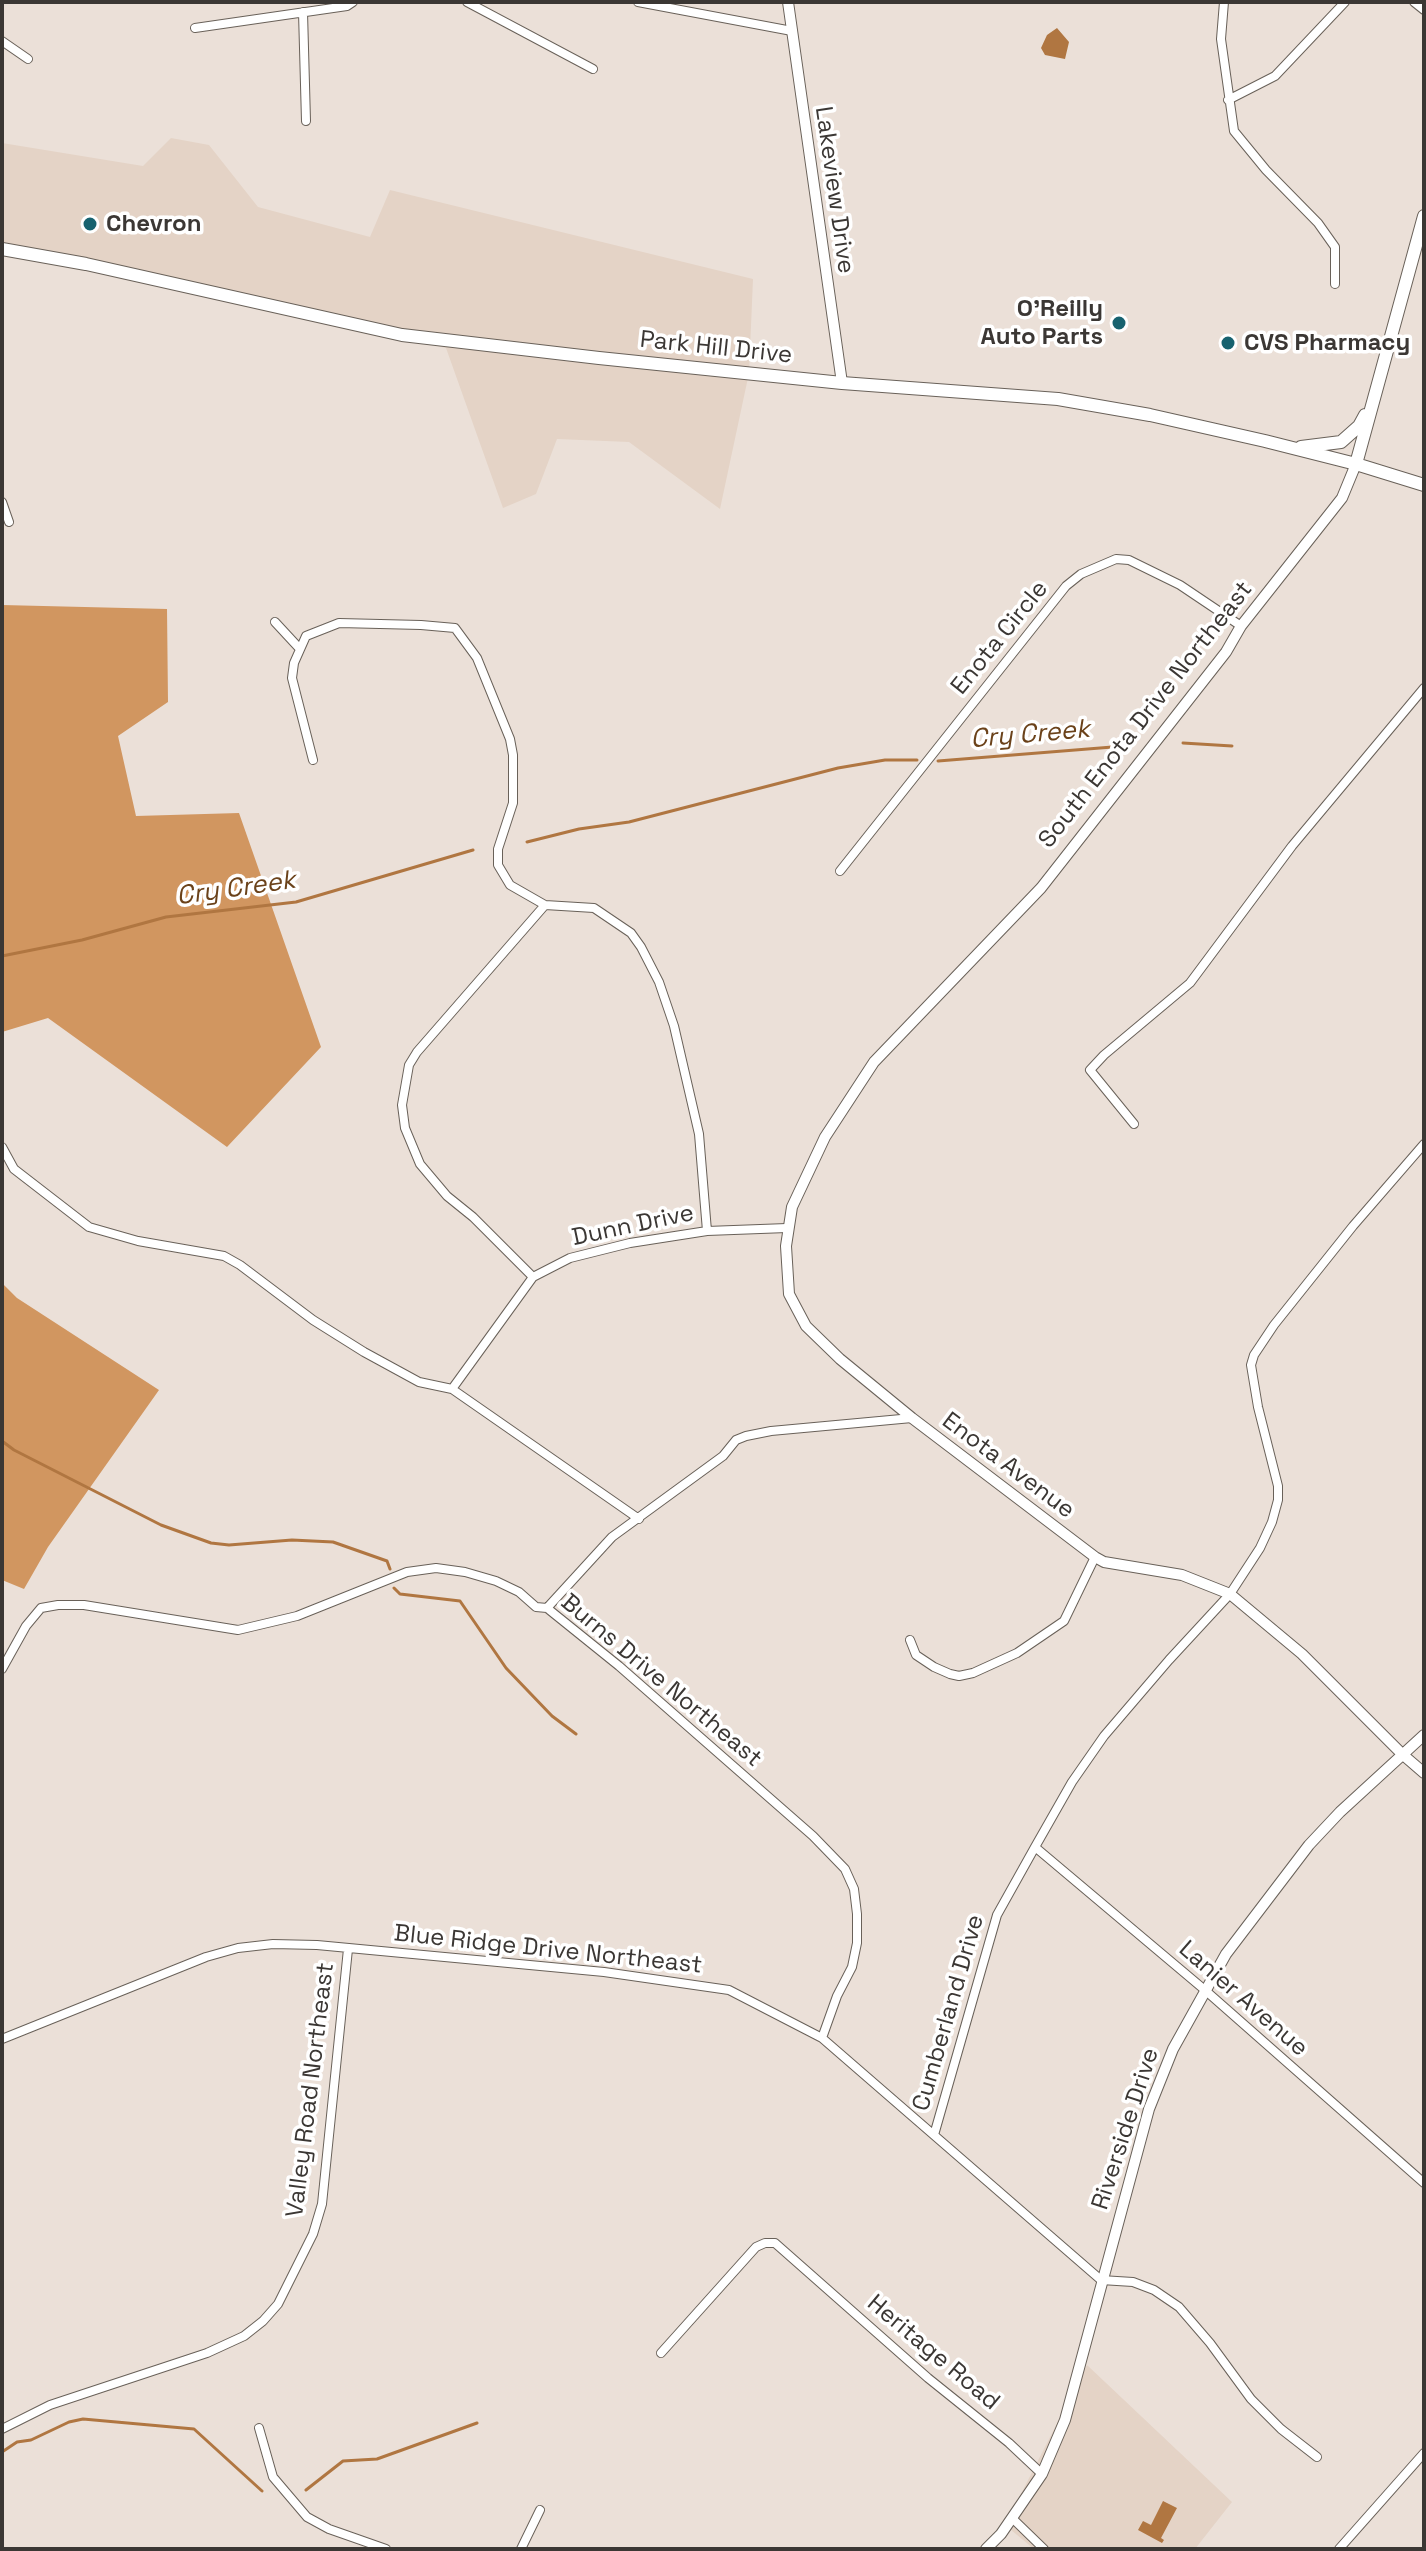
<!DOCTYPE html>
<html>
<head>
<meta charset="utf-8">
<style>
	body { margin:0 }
	#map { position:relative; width:1426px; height:2551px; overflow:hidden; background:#ebe0d8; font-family:"Space Grotesk",sans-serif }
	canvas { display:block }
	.frame { position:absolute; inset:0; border:4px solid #3b3734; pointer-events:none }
</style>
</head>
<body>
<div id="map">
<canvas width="1426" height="2551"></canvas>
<div class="frame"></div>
</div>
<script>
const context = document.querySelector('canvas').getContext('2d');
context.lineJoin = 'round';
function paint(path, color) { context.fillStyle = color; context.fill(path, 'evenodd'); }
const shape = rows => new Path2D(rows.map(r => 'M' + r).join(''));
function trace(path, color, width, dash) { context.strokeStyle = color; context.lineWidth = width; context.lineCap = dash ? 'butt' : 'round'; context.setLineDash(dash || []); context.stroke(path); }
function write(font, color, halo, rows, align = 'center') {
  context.font = font + ' "Space Grotesk",sans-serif'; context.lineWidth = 7; context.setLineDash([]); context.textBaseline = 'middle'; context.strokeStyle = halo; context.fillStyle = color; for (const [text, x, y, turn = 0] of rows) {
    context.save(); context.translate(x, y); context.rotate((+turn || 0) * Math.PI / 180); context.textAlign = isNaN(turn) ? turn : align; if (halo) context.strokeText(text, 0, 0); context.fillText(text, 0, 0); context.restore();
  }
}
paint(shape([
	[171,138,209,145,258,207,370,237,390,190,753,279,749,373,720,509,629,442,557,439,536,494,503,508,446,348,8,245,2,259,2,143,143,166],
	[1087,2365,1232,2502,1195,2549,1034,2549,1005,2525]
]), '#e4d3c6');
paint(shape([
	[2,605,167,609,168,702,118,736,136,816,239,813,321,1047,227,1147,48,1018,2,1032],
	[2,1283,17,1298,159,1390,48,1547,24,1589,2,1580]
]), '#d19660');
paint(shape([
	[1057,28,1069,42,1065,59,1045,55,1041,48,1047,35],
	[1163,2501,1177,2508,1161,2538,1164,2540,1162,2543,1138,2530,1143,2521,1151,2525]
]), '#b07641');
trace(shape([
	[1183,743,1232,746],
	[938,761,1125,746],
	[527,842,579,829,629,822,838,768,885,760,917,760],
	[2,956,82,940,166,917,296,902,473,850],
	[2,1441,14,1450,161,1525,211,1543,229,1545,292,1540,333,1542,387,1561,390,1569],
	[394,1588,400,1594,460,1601,506,1668,552,1716,576,1734],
	[2,2452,17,2442,31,2440,69,2422,83,2419,194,2429,262,2491],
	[306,2490,343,2461,377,2459,477,2423]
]), '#b07641', 3);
const minor = shape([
	[467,2,593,69],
	[638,2,792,31],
	[1224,2,1221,39,1234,131,1266,170,1318,223,1335,247,1335,284],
	[1414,2,1424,10],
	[303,12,306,121],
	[195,28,347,6,353,2],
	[2,41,28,59],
	[1228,100,1275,76,1345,2],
	[2,502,9,522],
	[275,622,300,649],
	[313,760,292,678,294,663,306,636,339,623,421,625,455,628,477,658,510,739,513,755,513,803,498,849,498,865,510,885,545,905],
	[840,871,1066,586,1081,574,1116,559,1129,560,1180,585,1241,626],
	[1134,1124,1090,1070,1104,1055,1190,983,1292,846,1424,688],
	[2,1147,14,1169,89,1227,138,1241,224,1256,240,1265,313,1320,364,1352,419,1382,452,1389,639,1519],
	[533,1277,473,1217,447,1196,420,1164,405,1128,402,1105,409,1065,417,1052,545,905,594,908,631,933,641,947,659,982,674,1026,699,1134,707,1231],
	[452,1389,533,1277,570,1258,630,1243,707,1231,787,1228],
	[547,1608,612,1537,723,1456,736,1440,746,1436,771,1431,912,1418],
	[910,1640,916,1655,934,1667,950,1674,959,1676,973,1673,1017,1653,1064,1621,1095,1557],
	[2,1669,26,1626,41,1608,58,1605,84,1605,238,1630,297,1616,407,1572,436,1568,465,1572,496,1581,519,1592,536,1607,547,1608,619,1666,813,1836,845,1869,854,1889,857,1914,857,1943,852,1967,837,1996,822,2038],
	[1035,1847,1206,1991,1424,2183],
	[2,2039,206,1957,238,1948,273,1944,317,1945,604,1972,729,1990,822,2038,1101,2280,1133,2282,1154,2290,1179,2307,1210,2343,1251,2399,1281,2429,1317,2457],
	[934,2135,997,1915,1035,1847,1072,1782,1104,1736,1169,1660,1230,1594,1260,1548,1272,1522,1278,1500,1278,1486,1258,1407,1251,1365,1254,1355,1274,1325,1353,1226,1424,1144],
	[661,2353,756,2247,765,2243,775,2243,928,2378,1009,2443,1042,2474],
	[259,2428,273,2477,307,2517,329,2529,386,2549],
	[2,2429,50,2405,207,2353,244,2336,263,2321,278,2304,313,2234,322,2204,348,1949],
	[1012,2518,1044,2549],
	[521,2549,540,2510],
	[1339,2549,1424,2453]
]);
const tertiary = shape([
	[788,2,842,383],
	[1356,464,1342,498,1241,626,1226,652,1041,888,874,1062,825,1137,792,1207,786,1246,789,1294,806,1326,840,1359,912,1418,1095,1557,1104,1562,1182,1575,1230,1594,1302,1654,1402,1754,1424,1773],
	[986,2549,1001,2534,1042,2474,1065,2420,1149,2109,1173,2049,1226,1954,1309,1845,1340,1812,1424,1735]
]);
const secondary = shape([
	[2,249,86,264,402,335,599,358,842,383,1058,399,1150,415,1265,441,1356,464,1424,485],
	[1301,447,1341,442,1359,426,1365,415],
	[1356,464,1424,216]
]);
trace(minor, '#696159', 10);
trace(tertiary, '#696159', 12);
trace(secondary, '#696159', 14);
trace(minor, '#fff', 8);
trace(tertiary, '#fff', 10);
trace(secondary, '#fff', 12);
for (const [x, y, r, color] of [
	[90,224,8,"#17626f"],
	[1119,323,8,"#17626f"],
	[1228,343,8,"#17626f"]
]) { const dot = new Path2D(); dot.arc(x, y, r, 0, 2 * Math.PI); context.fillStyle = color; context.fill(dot); trace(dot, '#fff', 3); }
write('24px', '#3b3734', '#fff', [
	["Lakeview Drive",834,190,82],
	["Park Hill Drive",716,348,6],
	["Enota Circle",1000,638,-51],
	["South Enota Drive Northeast",1146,715,-52],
	["Dunn Drive",633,1226,-12],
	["Enota Avenue",1008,1466,37],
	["Burns Drive Northeast",661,1681,40],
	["Blue Ridge Drive Northeast",548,1950,6],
	["Lanier Avenue",1243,1999,41],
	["Cumberland Drive",949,2013,-74],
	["Valley Road Northeast",311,2090,-83],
	["Riverside Drive",1126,2129,-72],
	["Heritage Road",933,2353,40]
]);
write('bold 24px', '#3b3734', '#fff', [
	["Chevron",106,224],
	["O'Reilly",1103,309,"right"],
	["Auto Parts",1103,337,"right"],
	["CVS Pharmacy",1244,343]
], 'left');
write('italic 26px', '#6b421a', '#fff', [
	["Cry Creek",1030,735,-5],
	["Cry Creek",236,889,-8]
]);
</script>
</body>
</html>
